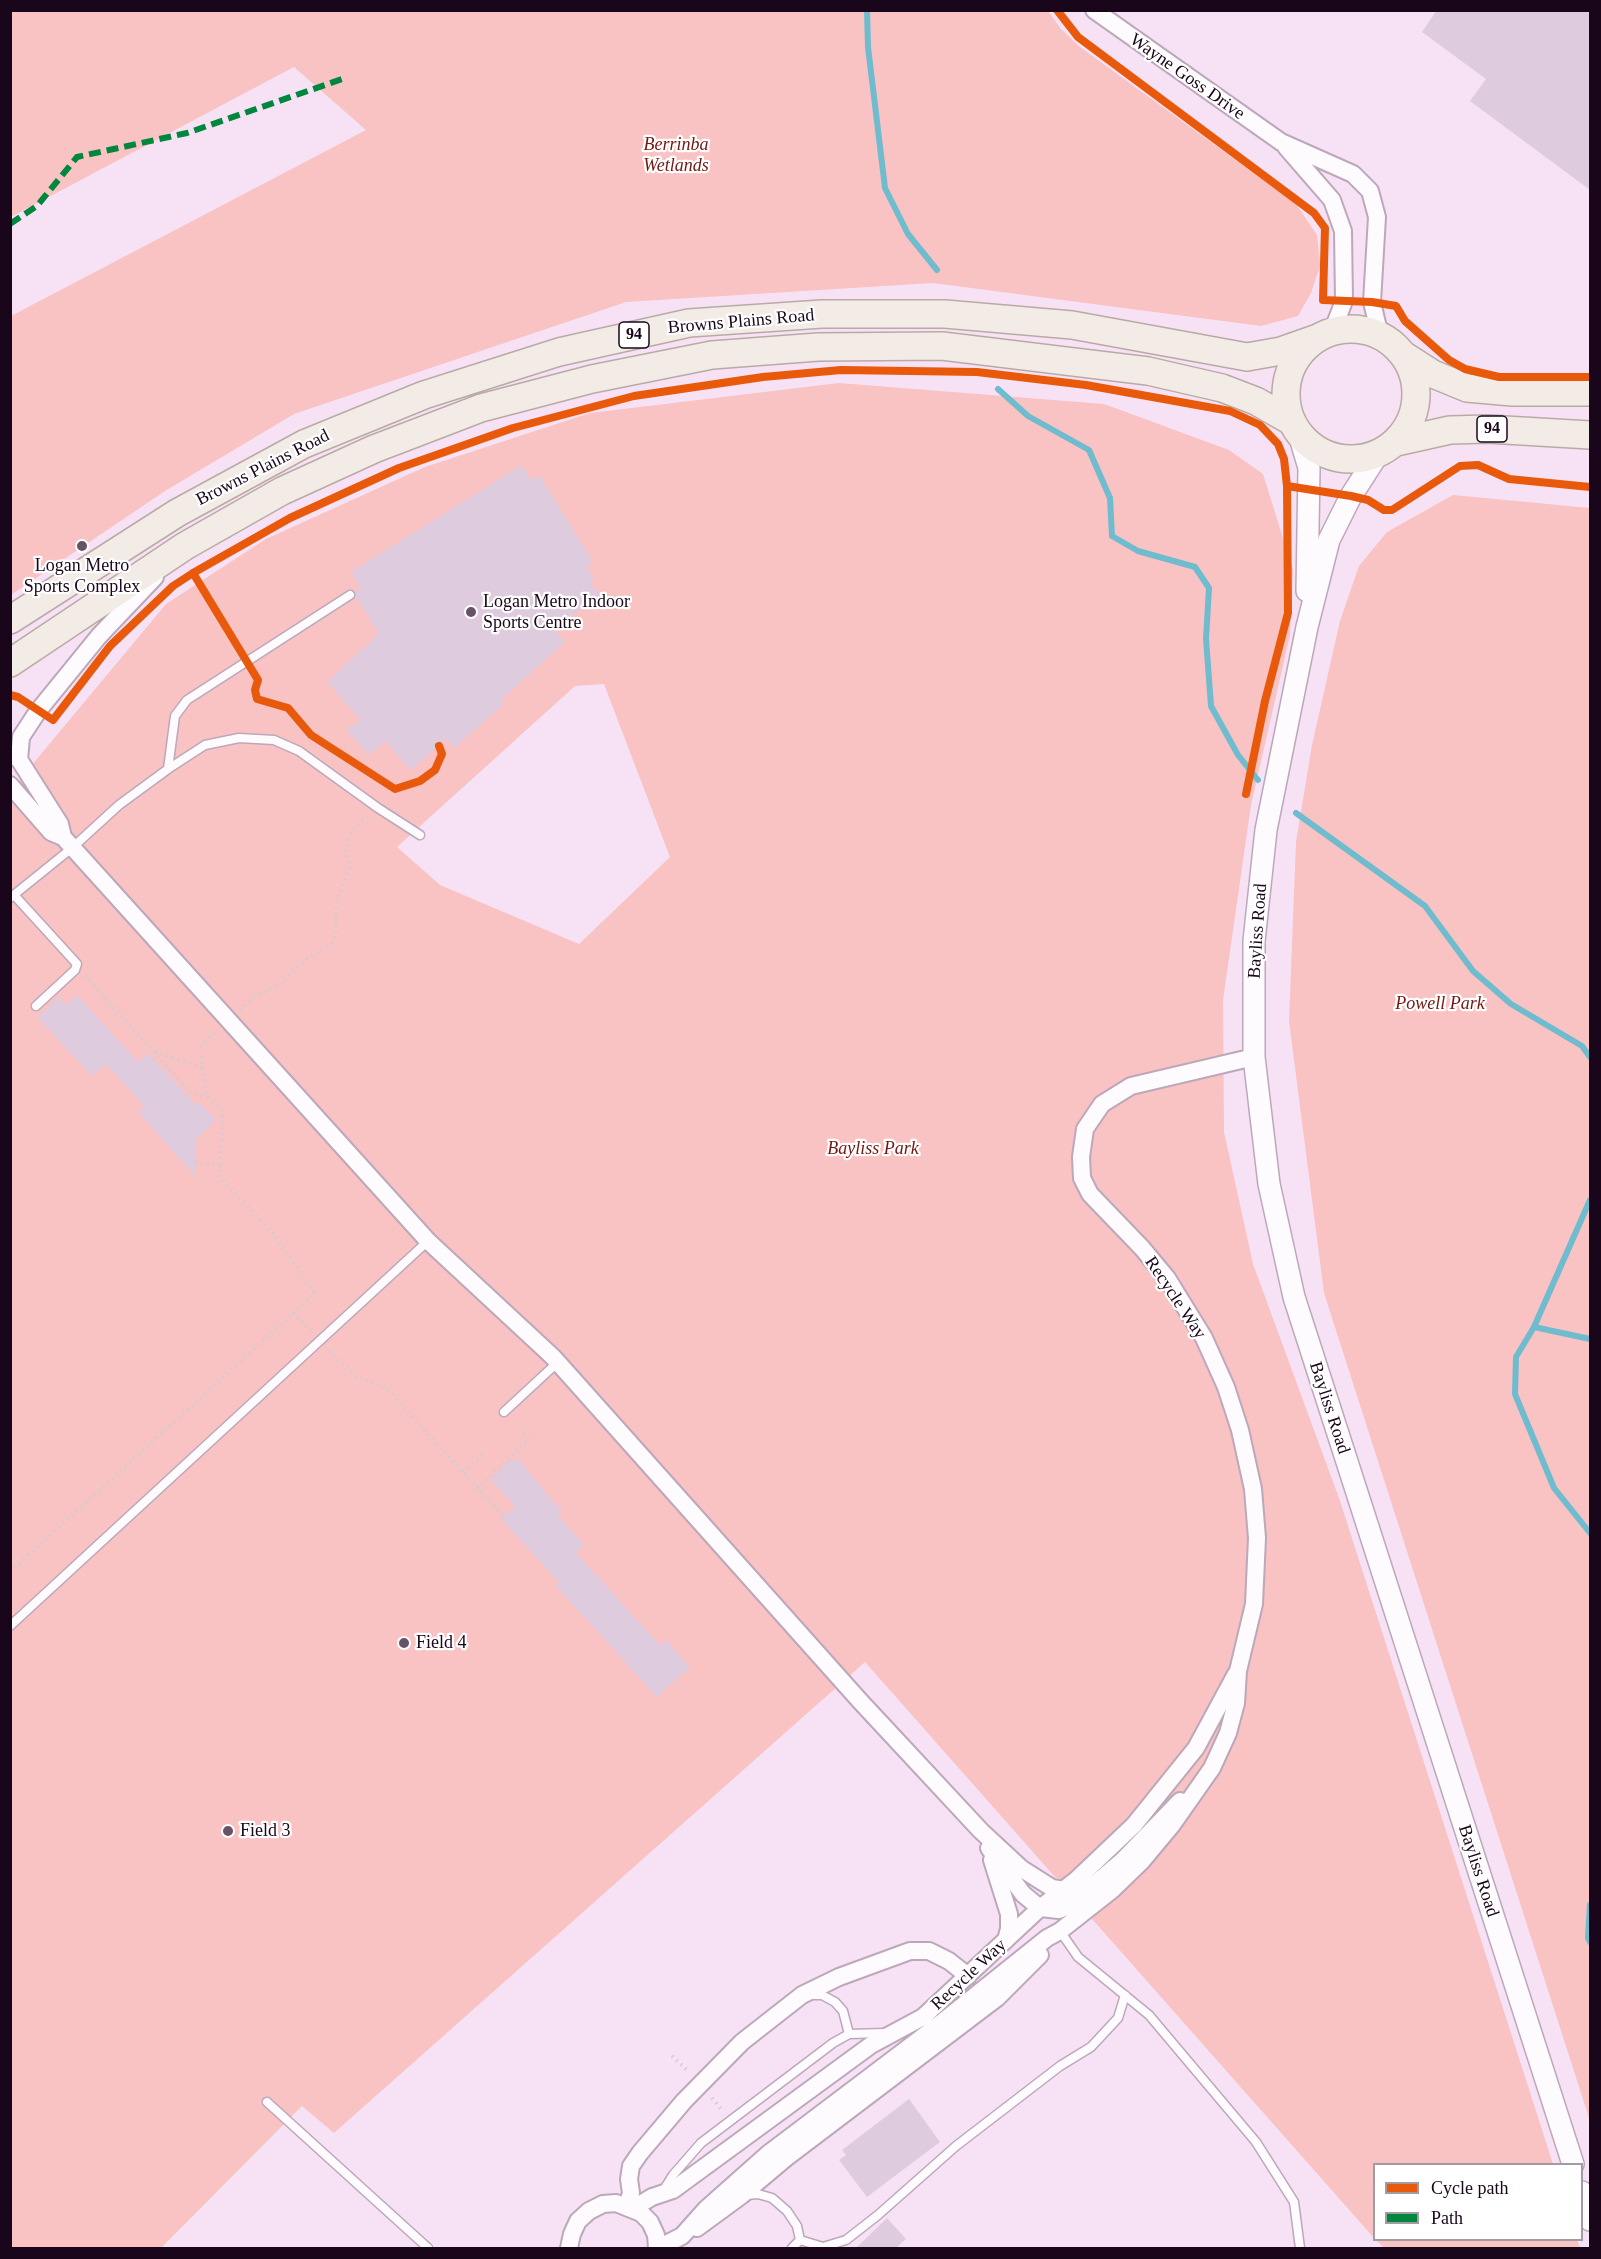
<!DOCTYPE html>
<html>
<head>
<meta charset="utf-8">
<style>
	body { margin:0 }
	#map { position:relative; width:1601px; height:2259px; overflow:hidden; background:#f7e2f5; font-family:"Times New Roman",serif }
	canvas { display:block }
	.frame { position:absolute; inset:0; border:12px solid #1a061a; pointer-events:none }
	.legend { position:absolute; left:1373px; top:2163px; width:210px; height:78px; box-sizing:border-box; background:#fff; border:2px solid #a39ba3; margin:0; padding:8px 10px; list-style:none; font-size:18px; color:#1a061a }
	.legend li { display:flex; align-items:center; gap:12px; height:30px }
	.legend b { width:30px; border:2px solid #a39ba3 }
</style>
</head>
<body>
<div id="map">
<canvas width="1601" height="2259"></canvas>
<div class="frame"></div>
<ul class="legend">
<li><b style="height:8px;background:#e8590c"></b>Cycle path</li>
<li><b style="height:8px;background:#00873e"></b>Path</li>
</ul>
</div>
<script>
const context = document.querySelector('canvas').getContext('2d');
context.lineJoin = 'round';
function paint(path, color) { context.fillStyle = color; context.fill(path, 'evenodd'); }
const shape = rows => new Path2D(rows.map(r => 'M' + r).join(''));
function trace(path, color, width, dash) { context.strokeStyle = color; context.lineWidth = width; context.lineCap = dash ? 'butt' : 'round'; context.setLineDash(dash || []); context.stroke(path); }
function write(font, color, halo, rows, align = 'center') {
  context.font = font + ' "Times New Roman",serif'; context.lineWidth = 4.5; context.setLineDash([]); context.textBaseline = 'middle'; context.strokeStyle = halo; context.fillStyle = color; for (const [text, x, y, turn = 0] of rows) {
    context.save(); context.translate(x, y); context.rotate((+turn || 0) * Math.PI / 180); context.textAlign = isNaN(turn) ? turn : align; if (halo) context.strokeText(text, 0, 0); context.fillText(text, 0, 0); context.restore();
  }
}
paint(shape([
	[11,10,1048,11,1061,29,1080,47,1296,204,1317,235,1320,266,1311,293,1298,316,1261,326,933,283,626,302,294,414,165,491,11,595,11,316,366,130,294,67,11,217],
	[839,383,1104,404,1229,450,1263,474,1293,570,1290,635,1251,805,1223,1000,1224,1132,1253,1264,1340,1501,1553,2164,1374,2164,1374,2238,865,1662,334,2133,302,2106,161,2248,11,2248,11,790,166,604,266,539,425,467,590,413],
	[604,684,670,857,579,944,440,885,397,847,575,686],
	[1453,495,1590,508,1590,2121,1324,1293,1289,1021,1296,842,1312,745,1340,621,1359,566,1387,532],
	[1376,2240,1577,2240,1580,2248,1384,2248]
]), '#f9c2c3');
trace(shape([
	[867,10,868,47,885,188,908,234,937,270],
	[998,389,1028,416,1089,450,1110,498,1112,536,1138,551,1195,567,1209,588,1206,639,1211,706,1238,755,1258,780],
	[1296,813,1425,906,1473,971,1511,1004,1582,1046,1590,1057],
	[1590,1200,1534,1327,1516,1357,1515,1394,1554,1488,1590,1533],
	[1534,1327,1590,1339],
	[1590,1905,1588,1938,1590,1942]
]), '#6ebcce', 6);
paint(shape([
	[1437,10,1590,10,1590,190,1470,101,1486,79,1422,32],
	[522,465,531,480,539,475,593,562,586,566,594,579,590,581,600,597,553,627,565,642,501,700,504,704,454,748,447,739,411,770,385,741,369,755,346,730,361,720,327,682,379,634,356,597,355,592,361,587,351,572],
	[77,995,138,1062,148,1053,196,1105,199,1102,216,1120,196,1139,195,1176,138,1112,145,1107,106,1064,92,1076,37,1017,59,997,66,1005],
	[517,1458,562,1512,558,1516,584,1545,576,1553,660,1645,666,1640,690,1667,657,1697,555,1585,559,1582,501,1519,515,1506,490,1479,512,1459,514,1461],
	[909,2099,940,2142,867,2197,839,2160,846,2155,842,2150],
	[887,2218,906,2239,896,2248,856,2248]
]), '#dfcbde');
const service = shape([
	[168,769,175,716,187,700,350,595],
	[15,896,77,964,75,970,36,1006],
	[10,898,72,848,119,805,168,769,205,745,239,738,274,740,299,751,378,808,420,835],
	[504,1412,557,1363],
	[10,1626,428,1241],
	[1060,1931,1078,1957,1149,2015,1256,2142,1294,2202,1300,2248],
	[812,1995,822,1995,835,2002,843,2011,849,2034],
	[267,2102,428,2248],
	[663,2191,673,2175,701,2143,833,2043,849,2034,885,2033],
	[746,2195,758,2194,772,2198,787,2211,797,2226,800,2240,792,2248],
	[800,2240,823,2247,846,2240,878,2215,956,2146,1060,2066,1091,2047,1118,2018,1125,1995]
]);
const minor = shape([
	[1094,10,1281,142,1353,174,1370,191,1377,217,1372,302,1380,336],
	[1286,147,1332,200,1343,231,1344,301,1332,332],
	[15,753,60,824,63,837],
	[19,760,21,737,38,711,99,636,155,577],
	[10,785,51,832,63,837,428,1241,553,1357,860,1701,981,1831,1022,1869,1052,1888,1064,1890],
	[989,1848,1023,1894,1035,1904,1040,1908,1059,1910,1070,1905,1123,1860,1180,1801],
	[992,1860,1009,1914,1009,1929,1006,1940],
	[627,2206,631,2193,629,2179,631,2166,640,2153,684,2101,742,2042,802,1995,839,1977,910,1951,929,1951,949,1961,968,1976],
	[634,2208,652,2197,673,2190,871,2045,923,2017,1040,1908,1076,1880,1134,1825,1196,1748,1236,1674],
	[697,2228,742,2195,786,2158,997,1998,1040,1955],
	[569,2248,572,2234,578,2221,589,2211,603,2204,616,2203,641,2213,650,2222,656,2235,657,2248],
	[658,2248,682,2236,706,2209,768,2154,941,2023,1047,1938,1060,1931,1112,1890,1142,1861,1172,1825,1212,1768,1228,1733,1236,1703,1238,1671,1254,1604,1257,1538,1253,1489,1240,1430,1226,1387,1204,1338,1167,1278,1142,1248,1090,1194,1082,1178,1081,1157,1085,1129,1102,1104,1131,1086,1254,1057]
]);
const tertiary = shape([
	[1299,434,1309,468,1307,591],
	[1378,454,1351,496,1329,540,1307,627,1266,830,1254,941,1254,1057,1269,1184,1294,1297,1573,2164],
	[1582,2192,1590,2220]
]);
const primary = shape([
	'1286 394a65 65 0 1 1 130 0a65 65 0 1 1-130 0Z',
	[1405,356,1433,374,1467,388,1512,392,1590,392],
	[1396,442,1450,430,1488,429,1590,435],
	[10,620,177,513,304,444,424,395,559,352,689,323,822,314,945,314,1072,325,1247,357,1281,351,1318,338],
	[10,663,185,546,282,491,374,449,481,408,592,379,712,355,818,347,942,346,1148,371,1222,388,1256,401,1291,421]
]);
trace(service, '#bca8ba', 11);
trace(minor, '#bca8ba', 20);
trace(tertiary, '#bca8ba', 24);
trace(primary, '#baaaa5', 30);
trace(shape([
	[193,573,242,651],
	[253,671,258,680,255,690,257,699,288,708,311,735,395,789,420,781,435,770,442,754,439,746],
	[85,976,191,1093,208,1097],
	[240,1010,254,997,280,984,307,959,332,943,336,933,336,904,350,867,346,851,348,839,356,826,368,817],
	[155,1052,203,1068],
	[195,1162,220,1166],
	[293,1313,311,1331],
	[329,1351,356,1376,385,1387,503,1516],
	[463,1472,485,1452],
	[477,1488,529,1439,522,1432],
	[10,1572,315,1293,274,1235,219,1175,223,1113,206,1094,200,1046,217,1030],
	[672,2056,689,2072],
	[712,2098,722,2110]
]), '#d2ccd1', 4, [1.5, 4.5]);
trace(service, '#fefbfe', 8);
trace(minor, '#fefbfe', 16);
trace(tertiary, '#fefbfe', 21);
trace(primary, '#f2ebe6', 27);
trace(shape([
	[10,224,37,206,77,157,187,133,345,78]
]), '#00873e', 6, [12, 6]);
trace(shape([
	[1057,10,1078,37,1314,213,1325,228,1323,300,1372,302,1396,306,1405,321,1449,360,1465,369,1499,377,1590,377],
	[1287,486,1351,496,1368,500,1384,510,1392,510,1460,466,1478,465,1509,479,1590,487],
	[193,573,258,680,255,690,257,699,288,708,311,735,395,789,420,781,435,770,442,754,439,746],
	[10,695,18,697,53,720,110,646,173,586,193,573,290,518,399,468,513,428,634,396,763,377,841,370,977,372,1086,385,1230,411,1260,425,1278,444,1284,459,1287,486,1288,613,1265,701,1246,794]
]), '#e8590c', 8);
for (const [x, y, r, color] of [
	[82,546,6,"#675367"],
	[471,612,6,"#675367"],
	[404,1643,6,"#675367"],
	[228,1831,6,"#675367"]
]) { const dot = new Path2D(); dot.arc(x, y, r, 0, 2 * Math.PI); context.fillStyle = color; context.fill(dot); trace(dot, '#fff', 2); }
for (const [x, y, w] of [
	[634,335,30],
	[1492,429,30]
]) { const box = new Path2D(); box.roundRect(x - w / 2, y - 13, w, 26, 4.5); context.fillStyle = '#fff'; context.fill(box); trace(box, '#1a061a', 1.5); }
write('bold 16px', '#1a061a', null, [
	["94",634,335],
	["94",1492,429]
]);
write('18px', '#1a061a', '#fff', [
	["Wayne Goss Drive",1187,77,35],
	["Browns Plains Road",741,322,-5],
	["Browns Plains Road",263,468,-27],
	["Bayliss Road",1258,931,-86],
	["Recycle Way",1175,1298,56],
	["Bayliss Road",1329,1408,72],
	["Bayliss Road",1478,1871,72],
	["Recycle Way",969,1975,-43]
]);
write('italic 18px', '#741611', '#fff', [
	["Berrinba",676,145],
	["Wetlands",676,166],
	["Powell Park",1440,1004],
	["Bayliss Park",873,1149]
]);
write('18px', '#1a061a', '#fff', [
	["Logan Metro",82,566,"center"],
	["Sports Complex",82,587,"center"],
	["Logan Metro Indoor",483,602],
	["Sports Centre",483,623],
	["Field 4",416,1643],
	["Field 3",240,1831]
], 'left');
</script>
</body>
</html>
